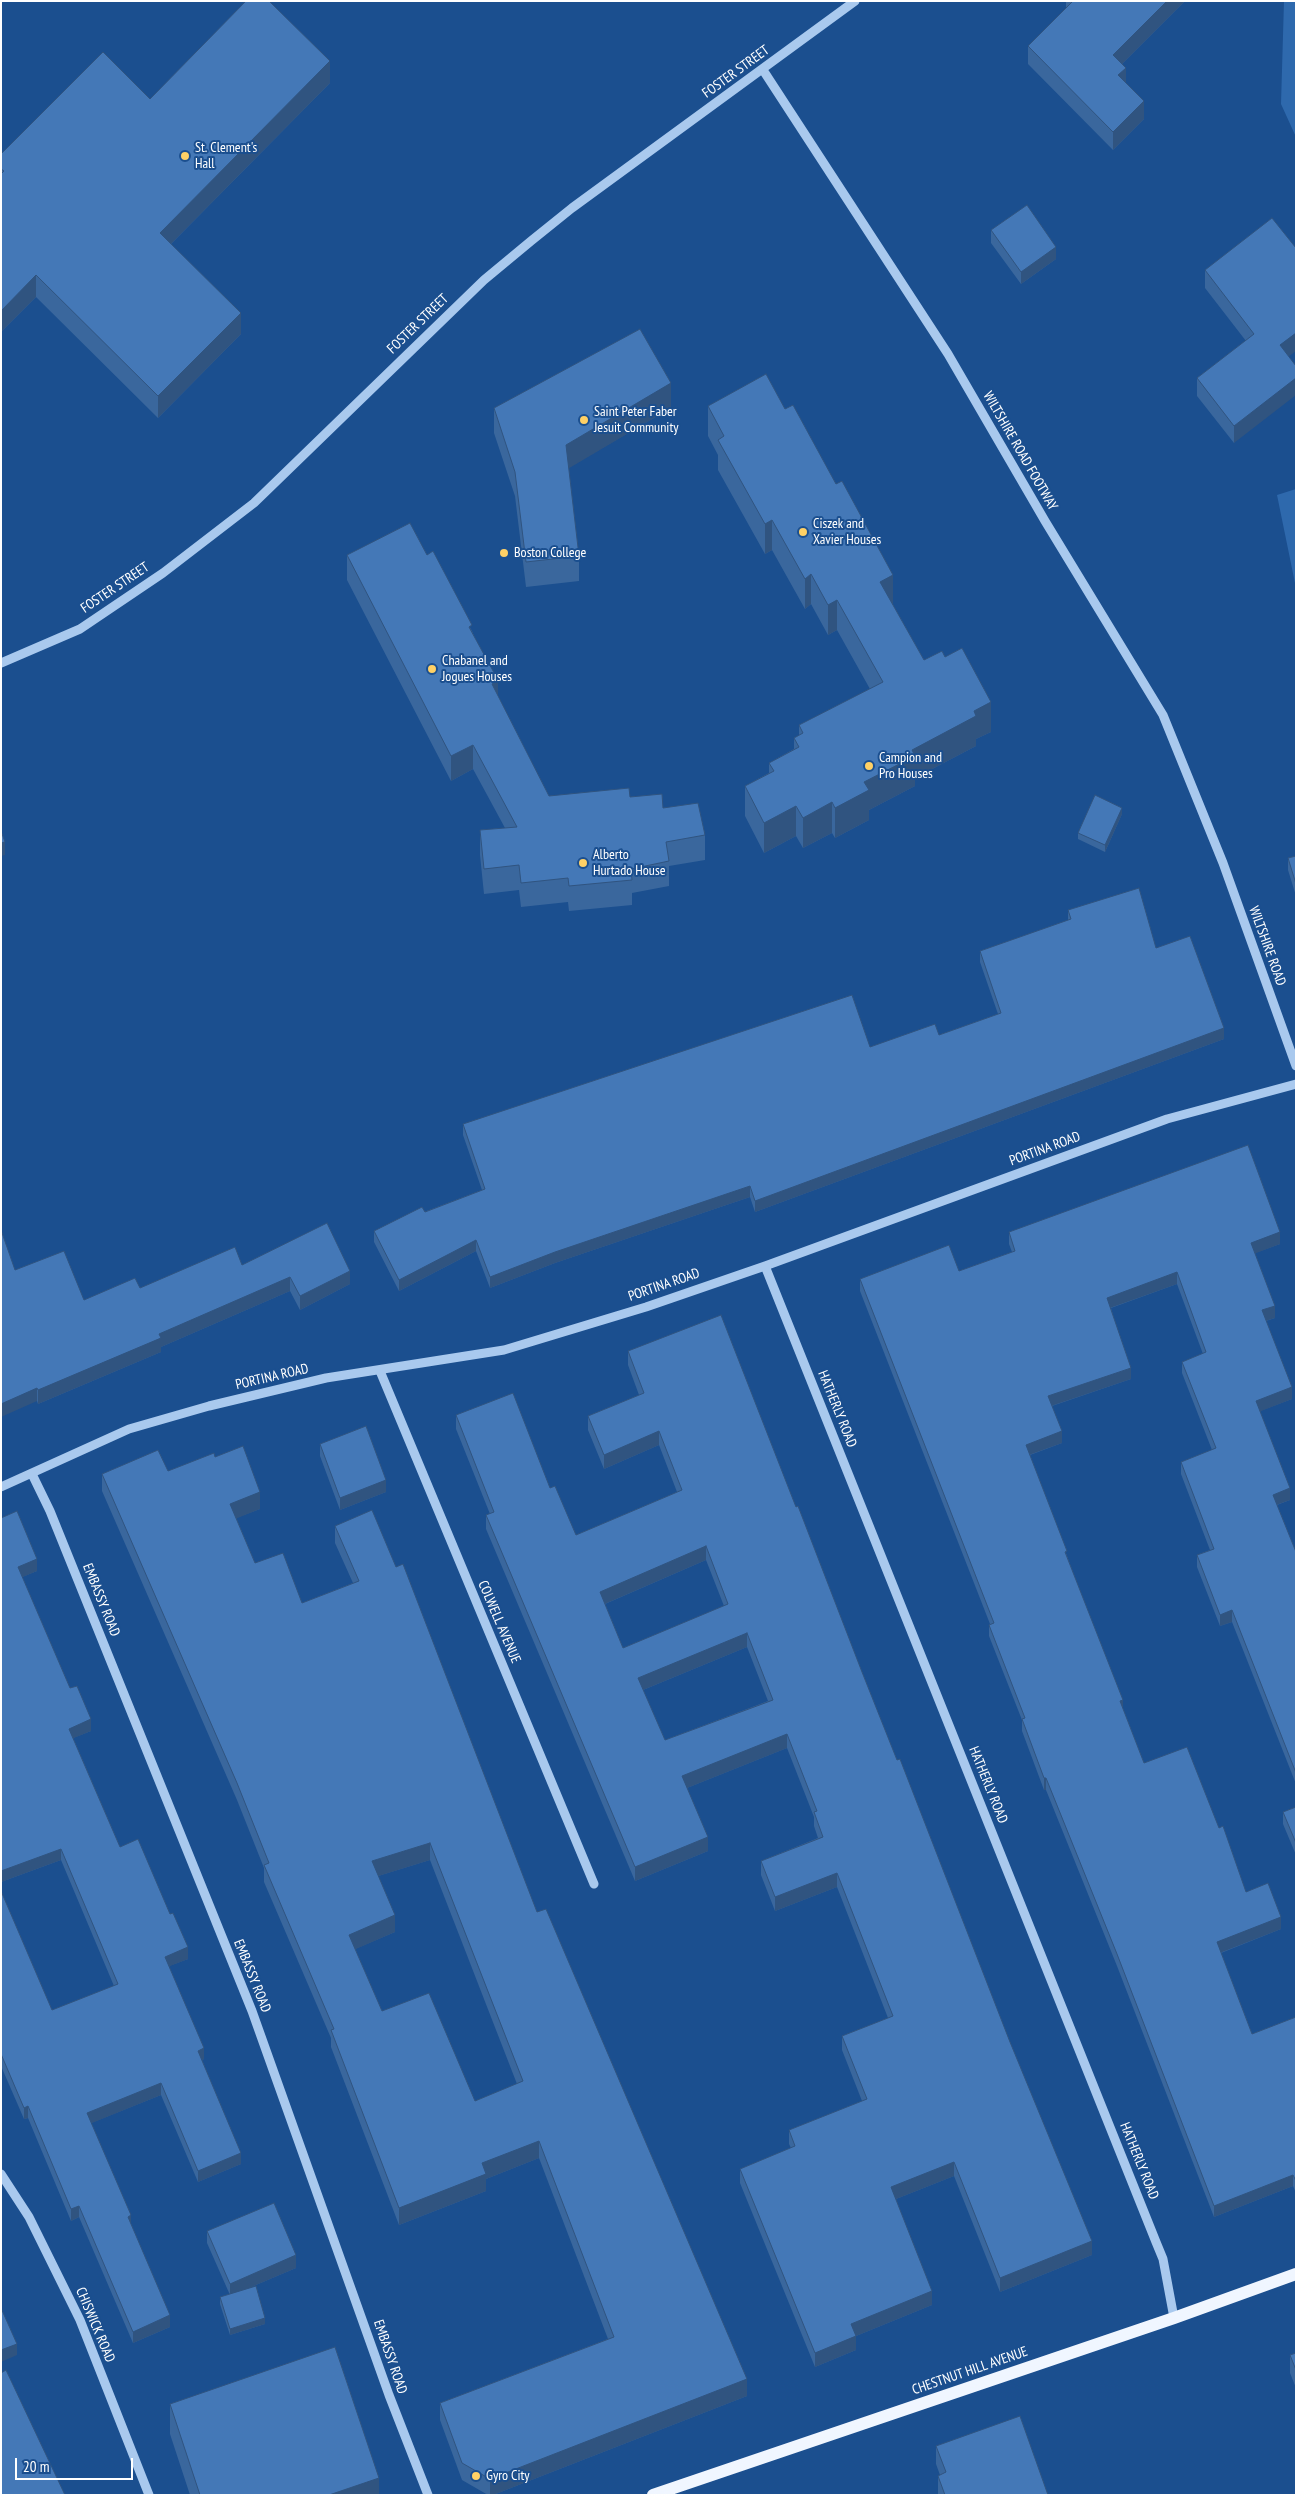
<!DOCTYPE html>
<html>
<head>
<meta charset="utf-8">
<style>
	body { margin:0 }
	#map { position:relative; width:1297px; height:2496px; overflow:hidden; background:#1b4f8f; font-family:"PT Sans Narrow",sans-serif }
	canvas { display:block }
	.frame { position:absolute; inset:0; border:2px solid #fff; pointer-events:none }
	.scale { position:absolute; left:15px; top:2458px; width:118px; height:22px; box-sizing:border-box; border:2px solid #fff; border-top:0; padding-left:6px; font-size:15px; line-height:18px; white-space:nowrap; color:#fff; -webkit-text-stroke:4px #1b4f8f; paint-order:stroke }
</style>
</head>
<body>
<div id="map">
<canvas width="1297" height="2496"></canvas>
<div class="frame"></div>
<div class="scale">20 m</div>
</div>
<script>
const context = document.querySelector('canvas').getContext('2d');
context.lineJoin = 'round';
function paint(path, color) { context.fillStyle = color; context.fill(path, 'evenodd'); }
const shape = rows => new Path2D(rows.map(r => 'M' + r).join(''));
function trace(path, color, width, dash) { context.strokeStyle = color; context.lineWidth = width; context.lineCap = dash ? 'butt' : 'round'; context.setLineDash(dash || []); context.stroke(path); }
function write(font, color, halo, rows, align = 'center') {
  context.font = font + ' "PT Sans Narrow",sans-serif'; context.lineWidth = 4; context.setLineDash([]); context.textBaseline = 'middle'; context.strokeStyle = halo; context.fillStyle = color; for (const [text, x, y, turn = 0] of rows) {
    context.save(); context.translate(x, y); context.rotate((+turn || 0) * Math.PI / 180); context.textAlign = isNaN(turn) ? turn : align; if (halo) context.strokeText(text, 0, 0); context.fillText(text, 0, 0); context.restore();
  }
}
paint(shape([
	[1284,1,1296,1,1296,137,1281,104],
	[1296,489,1296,588,1277,495]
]), '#2e69ad');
trace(shape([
	[763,70,948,354,1045,521,1163,715,1223,863,1296,1066],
	[1,663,80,629,163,573,254,503,484,280,531,241,572,208,855,1],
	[765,1266,1156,2242,1163,2259,1174,2318],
	[380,1371,594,1884],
	[32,1474,50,1511,252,2011,389,2395,428,2495],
	[1,1487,129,1429,209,1406,326,1378,504,1350,646,1307,765,1266,1167,1119,1296,1084],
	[1,2174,29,2217,80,2320,149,2495]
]), '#a9c9ee', 9);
trace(shape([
	[653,2495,1174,2318,1296,2274]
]), '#f0f6ff', 12);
paint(shape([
	[1066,1,1185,1,1122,64,1126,83,1144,119,1113,150,1028,64,1028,46,1066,8],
	[330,83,171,244,241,334,158,418,36,297,1,332,1,154,150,99],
	[991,230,1056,259,1021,284,991,243],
	[1205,270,1289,356,1234,443,1197,396,1197,378,1246,341,1205,288],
	[708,406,893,605,924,660,945,657,991,732,976,739,976,746,915,778,915,786,869,810,869,820,835,838,832,833,803,848,796,836,764,853,745,816,745,786,769,773,769,763,794,749,794,738,799,736,799,725,870,689,837,630,828,635,811,604,805,609,772,550,765,554,718,470,718,455,708,436],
	[494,408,671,408,568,468,579,556,579,581,526,587,515,496,494,433],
	[347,555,427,555,472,631,498,698,549,796,630,797,663,808,705,835,705,860,669,866,669,886,632,893,632,905,569,911,568,902,521,907,519,890,484,894,480,855,480,830,505,828,473,769,451,781,347,580],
	[1122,814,1105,852,1078,839,1078,833],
	[1296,856,1296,896,1288,870,1288,858],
	[1068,910,1156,948,1224,1039,755,1212,750,1197,555,1263,490,1288,476,1251,399,1291,374,1242,374,1231,482,1190,463,1135,463,1124,870,1047,939,1035,998,1014,980,962,980,951,1068,921],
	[1009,1232,1280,1244,1255,1253,1275,1318,1266,1321,1292,1399,1260,1411,1290,1500,1277,1505,1296,1552,1296,1784,1232,1622,1220,1626,1197,1567,1197,1555,1210,1550,1181,1474,1181,1462,1212,1450,1182,1373,1182,1362,1203,1354,1177,1284,1111,1308,1131,1379,1052,1406,1062,1443,1030,1455,1123,1709,1144,1763,1219,1828,1246,1892,1281,1929,1221,1953,1252,2034,1296,2017,1296,2193,1293,2186,1214,2217,1117,1966,1046,1790,1044,1790,1022,1731,1022,1720,989,1636,989,1625,990,1624,860,1291,860,1279,959,1271,1012,1252,1009,1244],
	[242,1265,350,1284,300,1310,290,1291,161,1347,161,1352,38,1404,37,1401,15,1270,84,1300],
	[628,1351,796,1507,862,1672,1092,2255,1000,2292,954,2176,896,2199,932,2305,856,2336,856,2350,815,2367,740,2183,740,2169,791,2148,789,2144,789,2130,862,2101,842,2050,842,2036,888,2018,837,1887,775,1911,761,1875,761,1861,818,1838,814,1826,814,1817,787,1748,687,1788,708,1851,635,1881,486,1529,486,1515,490,1514,456,1429,456,1415,550,1488,576,1535,677,1492,659,1445,604,1469,588,1430,588,1416,639,1395,628,1365],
	[706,1560,724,1606,623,1648,605,1604],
	[747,1647,768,1701,665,1740,643,1690],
	[320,1444,386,1492,340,1510,320,1456],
	[215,1457,260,1509,236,1518,255,1563,302,1603,353,1583,335,1543,335,1526,537,1912,747,2396,493,2495,488,2495,462,2480,440,2420,440,2403,608,2339,539,2158,486,2179,486,2191,399,2225,331,2047,331,2038,264,1882,264,1868,237,1800,102,1491,102,1474,168,1471],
	[430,1860,517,2084,475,2101,382,2011,355,1949,395,1932,378,1876],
	[1,1518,37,1571,22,1577,70,1688,91,1731,73,1738,120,1847,188,1959,169,1966,204,2059,202,2060,241,2164,198,2182,161,2095,91,2123,170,2327,133,2343,79,2217,71,2221,28,2118,24,2119,1,2066,1,1891,52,2010,114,1986,61,1860,1,1882],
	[1296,1807,1296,1855,1283,1824,1283,1812],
	[207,2231,296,2268,244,2290,265,2324,230,2335,220,2304,220,2297,230,2295,207,2243],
	[1296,2353,1296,2388,1290,2373,1290,2355],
	[170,2404,379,2495,190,2495,170,2434],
	[936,2446,1048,2495,938,2495,938,2476,940,2475,936,2464]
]), '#3a679d');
paint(shape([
	[1167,1,1185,1,1113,73,1113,55],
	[330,61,330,83,160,255,160,233],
	[1126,68,1126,85,1118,75],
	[1144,101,1144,119,1113,150,1113,132],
	[1056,247,1056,259,1021,284,1021,272],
	[36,275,36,297,1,332,1,311],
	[241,313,241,334,158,418,158,396],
	[1296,333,1296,351,1280,363,1280,345],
	[1296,378,1296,395,1234,443,1234,426],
	[671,383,671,408,566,470,566,445],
	[772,520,772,550,765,554,765,524],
	[811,574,811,604,805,609,805,579],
	[893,575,893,605,880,612,880,582],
	[837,600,837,630,828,635,828,605],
	[498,680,498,704,492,684],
	[991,702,991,732,976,739,976,746,915,778,915,786,869,810,869,820,835,838,835,808,864,782,912,750,974,711],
	[473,745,473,769,451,781,451,756],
	[832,802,832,833,803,848,803,818],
	[796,806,796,836,764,853,764,823],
	[1122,808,1122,814,1105,852,1105,845],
	[5,842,5,855,1,856,1,843],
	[1224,1028,1224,1039,755,1212,755,1201],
	[750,1186,750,1197,555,1263,490,1288,490,1277,555,1252],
	[1280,1232,1280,1244,1251,1255,1251,1243],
	[476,1240,476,1251,399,1291,399,1280],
	[350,1271,350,1284,300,1310,300,1296],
	[1177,1272,1177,1284,1107,1309,1107,1298],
	[290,1277,290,1291,161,1347,161,1352,38,1404,38,1390,159,1334],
	[1275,1306,1275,1318,1262,1322,1262,1310],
	[1131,1368,1131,1379,1048,1407,1048,1396],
	[1292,1387,1292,1399,1256,1413,1256,1401],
	[37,1388,37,1401,1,1417,1,1404],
	[659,1431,659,1445,604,1469,604,1455],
	[1062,1431,1062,1443,1026,1456,1026,1445],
	[386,1480,386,1492,340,1510,340,1498],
	[1290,1488,1290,1500,1273,1506,1273,1495],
	[260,1492,260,1509,230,1521,230,1504],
	[706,1546,706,1560,600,1606,600,1592],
	[37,1559,37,1571,18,1579,18,1567],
	[1232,1610,1232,1622,1220,1626,1220,1615],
	[747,1633,747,1647,638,1692,638,1678],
	[1123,1700,1123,1712,1120,1701],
	[91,1719,91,1731,69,1740,69,1729],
	[787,1734,787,1748,682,1790,682,1776],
	[1044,1778,1046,1778,1046,1790,1044,1790],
	[708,1837,708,1851,635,1881,635,1867],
	[430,1843,430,1860,372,1878,372,1861],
	[61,1849,61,1860,1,1882,1,1871],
	[837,1873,837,1887,775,1911,775,1897],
	[395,1915,395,1932,349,1952,349,1935],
	[1281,1917,1281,1929,1217,1954,1217,1942],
	[188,1947,188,1959,165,1968,165,1957],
	[204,2048,204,2059,198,2062,198,2051],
	[161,2083,161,2095,87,2125,87,2113],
	[28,2106,28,2118,24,2119,24,2108],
	[539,2141,539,2158,486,2179,486,2191,399,2225,399,2208,482,2163],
	[241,2153,241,2164,198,2182,198,2171],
	[954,2162,954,2176,891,2201,891,2187],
	[1293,2175,1293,2186,1214,2217,1214,2206],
	[79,2206,79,2217,71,2221,71,2209],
	[131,2215,131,2227,128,2217],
	[1092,2241,1092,2255,1000,2292,1000,2278],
	[296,2255,296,2268,230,2296,230,2284],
	[932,2291,932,2305,856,2336,856,2350,815,2367,815,2353,851,2324],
	[170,2315,170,2327,133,2343,133,2332],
	[265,2318,265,2324,230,2335,230,2329],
	[17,2344,17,2355,1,2362,1,2350],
	[747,2379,747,2396,493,2495,490,2495,490,2479],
	[379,2478,379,2495,329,2495]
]), '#305480');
const building = shape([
	[246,1,269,1,330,61,160,233,241,313,158,396,36,275,1,311,1,174,4,171,1,169,1,154,103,52,150,99,246,1],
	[1073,1,1167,1,1113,55,1126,68,1118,75,1144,101,1113,132,1028,46,1073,1],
	[1027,205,1056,247,1021,272,991,230,1027,205],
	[1272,218,1296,248,1296,333,1280,345,1296,366,1296,378,1234,426,1197,378,1254,334,1205,270,1272,218],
	[640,329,671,383,566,445,579,556,526,562,515,472,494,408,640,329],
	[766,374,785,409,793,405,836,484,842,481,893,575,880,582,924,660,942,651,945,657,962,648,991,702,974,711,976,716,912,750,915,756,864,782,869,790,835,808,832,802,803,818,796,806,764,823,745,786,774,771,769,763,799,747,794,738,803,733,799,725,883,682,837,600,828,605,811,574,805,579,772,520,765,524,718,440,724,436,708,406,766,374],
	[410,523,427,555,433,551,472,625,469,627,498,680,492,684,549,796,629,788,630,797,662,794,663,808,698,803,705,835,666,842,669,861,631,869,632,880,569,886,568,878,521,883,519,865,484,869,480,830,517,827,473,745,451,756,347,555,410,523],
	[1095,795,1122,808,1105,845,1078,833,1095,795],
	[1,831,5,842,1,843,1,831],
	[1296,856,1296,884,1288,858,1296,856],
	[1139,888,1156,948,1190,936,1224,1028,755,1201,750,1186,555,1252,490,1277,476,1240,399,1280,374,1231,422,1207,425,1212,485,1189,463,1124,852,995,870,1047,935,1024,939,1035,1001,1013,980,951,1071,919,1068,910,1139,888],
	[1248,1145,1280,1232,1251,1243,1275,1306,1262,1310,1292,1387,1256,1401,1290,1488,1273,1495,1296,1552,1296,1773,1232,1610,1220,1615,1197,1555,1214,1549,1181,1462,1216,1448,1182,1362,1206,1352,1177,1272,1107,1298,1131,1368,1048,1396,1062,1431,1026,1445,1067,1551,1065,1552,1123,1700,1120,1701,1144,1763,1187,1747,1219,1828,1223,1826,1246,1892,1268,1883,1281,1917,1217,1942,1252,2034,1296,2017,1296,2181,1293,2175,1214,2206,1117,1954,1046,1778,1044,1778,1022,1719,1025,1718,989,1625,994,1623,860,1279,949,1245,959,1271,1015,1251,1009,1232,1248,1145],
	[327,1223,350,1271,300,1296,290,1277,159,1334,161,1338,38,1390,37,1388,1,1404,1,1230,15,1270,64,1251,84,1300,135,1278,140,1288,235,1247,242,1265,327,1223],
	[721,1315,796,1507,798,1506,862,1672,897,1760,900,1759,1010,2042,1092,2241,1000,2278,954,2162,891,2187,932,2291,851,2324,856,2336,815,2353,740,2169,795,2146,789,2130,867,2099,842,2036,893,2016,837,1873,775,1897,761,1861,823,1837,814,1812,817,1811,787,1734,682,1776,708,1837,635,1867,486,1515,494,1512,456,1415,513,1393,550,1488,555,1486,576,1535,682,1490,659,1431,604,1455,588,1416,644,1393,628,1351,721,1315],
	[706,1546,728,1604,623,1648,600,1592,706,1546],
	[747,1633,773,1700,665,1740,638,1678,747,1633],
	[366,1426,386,1480,340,1498,320,1444,366,1426],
	[243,1446,260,1492,230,1504,255,1563,283,1553,302,1603,359,1581,335,1526,372,1510,396,1567,403,1564,537,1912,546,1909,747,2379,490,2479,462,2463,440,2403,614,2337,539,2141,482,2163,486,2174,399,2208,331,2030,334,2029,264,1865,269,1863,237,1783,102,1474,158,1450,168,1471,214,1453,215,1457,243,1446],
	[430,1843,523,2081,475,2101,429,1993,382,2011,349,1935,395,1915,372,1861,430,1843],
	[17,1511,37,1559,18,1567,70,1688,77,1686,91,1719,69,1729,120,1847,138,1839,170,1914,173,1913,188,1947,165,1957,204,2048,198,2051,241,2153,198,2171,161,2083,87,2113,131,2215,128,2217,170,2315,133,2332,79,2206,71,2209,28,2106,24,2108,1,2054,1,1891,52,2010,118,1984,61,1849,1,1871,1,1518,17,1511],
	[1296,1807,1296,1843,1283,1812,1296,1807],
	[274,2203,296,2255,230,2284,207,2231,274,2203],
	[256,2286,265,2318,230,2329,220,2297,256,2286],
	[1,2308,17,2344,1,2350,1,2308],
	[335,2347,379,2478,329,2495,200,2495,170,2404,335,2347],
	[1296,2353,1296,2370,1290,2355,1296,2353],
	[6,2370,65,2495,1,2495,1,2373,6,2370],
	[1020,2416,1048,2495,945,2495,938,2476,946,2472,936,2446,1020,2416]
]);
paint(building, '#4478b7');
trace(building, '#305480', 1);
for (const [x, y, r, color] of [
	[185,156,5,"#ffd166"],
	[584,420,5,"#ffd166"],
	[803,532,5,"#ffd166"],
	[504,553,5,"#ffd166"],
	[432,669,5,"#ffd166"],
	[869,766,5,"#ffd166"],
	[583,863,5,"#ffd166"],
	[476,2476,5,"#ffd166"]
]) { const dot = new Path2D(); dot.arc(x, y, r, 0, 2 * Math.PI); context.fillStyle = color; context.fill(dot); trace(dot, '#1b4f8f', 2); }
write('14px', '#fff', '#1b4f8f', [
	["FOSTER STREET",736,72,-36],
	["FOSTER STREET",418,324,-44],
	["WILTSHIRE ROAD FOOTWAY",1020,451,60],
	["FOSTER STREET",115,588,-34],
	["WILTSHIRE ROAD",1267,946,70],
	["PORTINA ROAD",1045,1149,-20],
	["PORTINA ROAD",664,1285,-19],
	["PORTINA ROAD",272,1377,-13],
	["HATHERLY ROAD",837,1409,68],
	["EMBASSY ROAD",101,1600,68],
	["COLWELL AVENUE",499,1622,67],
	["HATHERLY ROAD",988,1785,68],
	["EMBASSY ROAD",252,1976,68],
	["HATHERLY ROAD",1139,2161,68],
	["CHISWICK ROAD",95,2325,67],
	["EMBASSY ROAD",390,2357,71],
	["CHESTNUT HILL AVENUE",970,2371,-19]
]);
write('14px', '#fff', '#1b4f8f', [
	["St. Clement's",195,148],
	["Hall",195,164],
	["Saint Peter Faber",594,412],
	["Jesuit Community",594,428],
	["Ciszek and",813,524],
	["Xavier Houses",813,540],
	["Boston College",514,553],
	["Chabanel and",442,661],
	["Jogues Houses",442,677],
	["Campion and",879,758],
	["Pro Houses",879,774],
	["Alberto",593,855],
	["Hurtado House",593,871],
	["Gyro City",486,2476]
], 'left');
</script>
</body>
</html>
